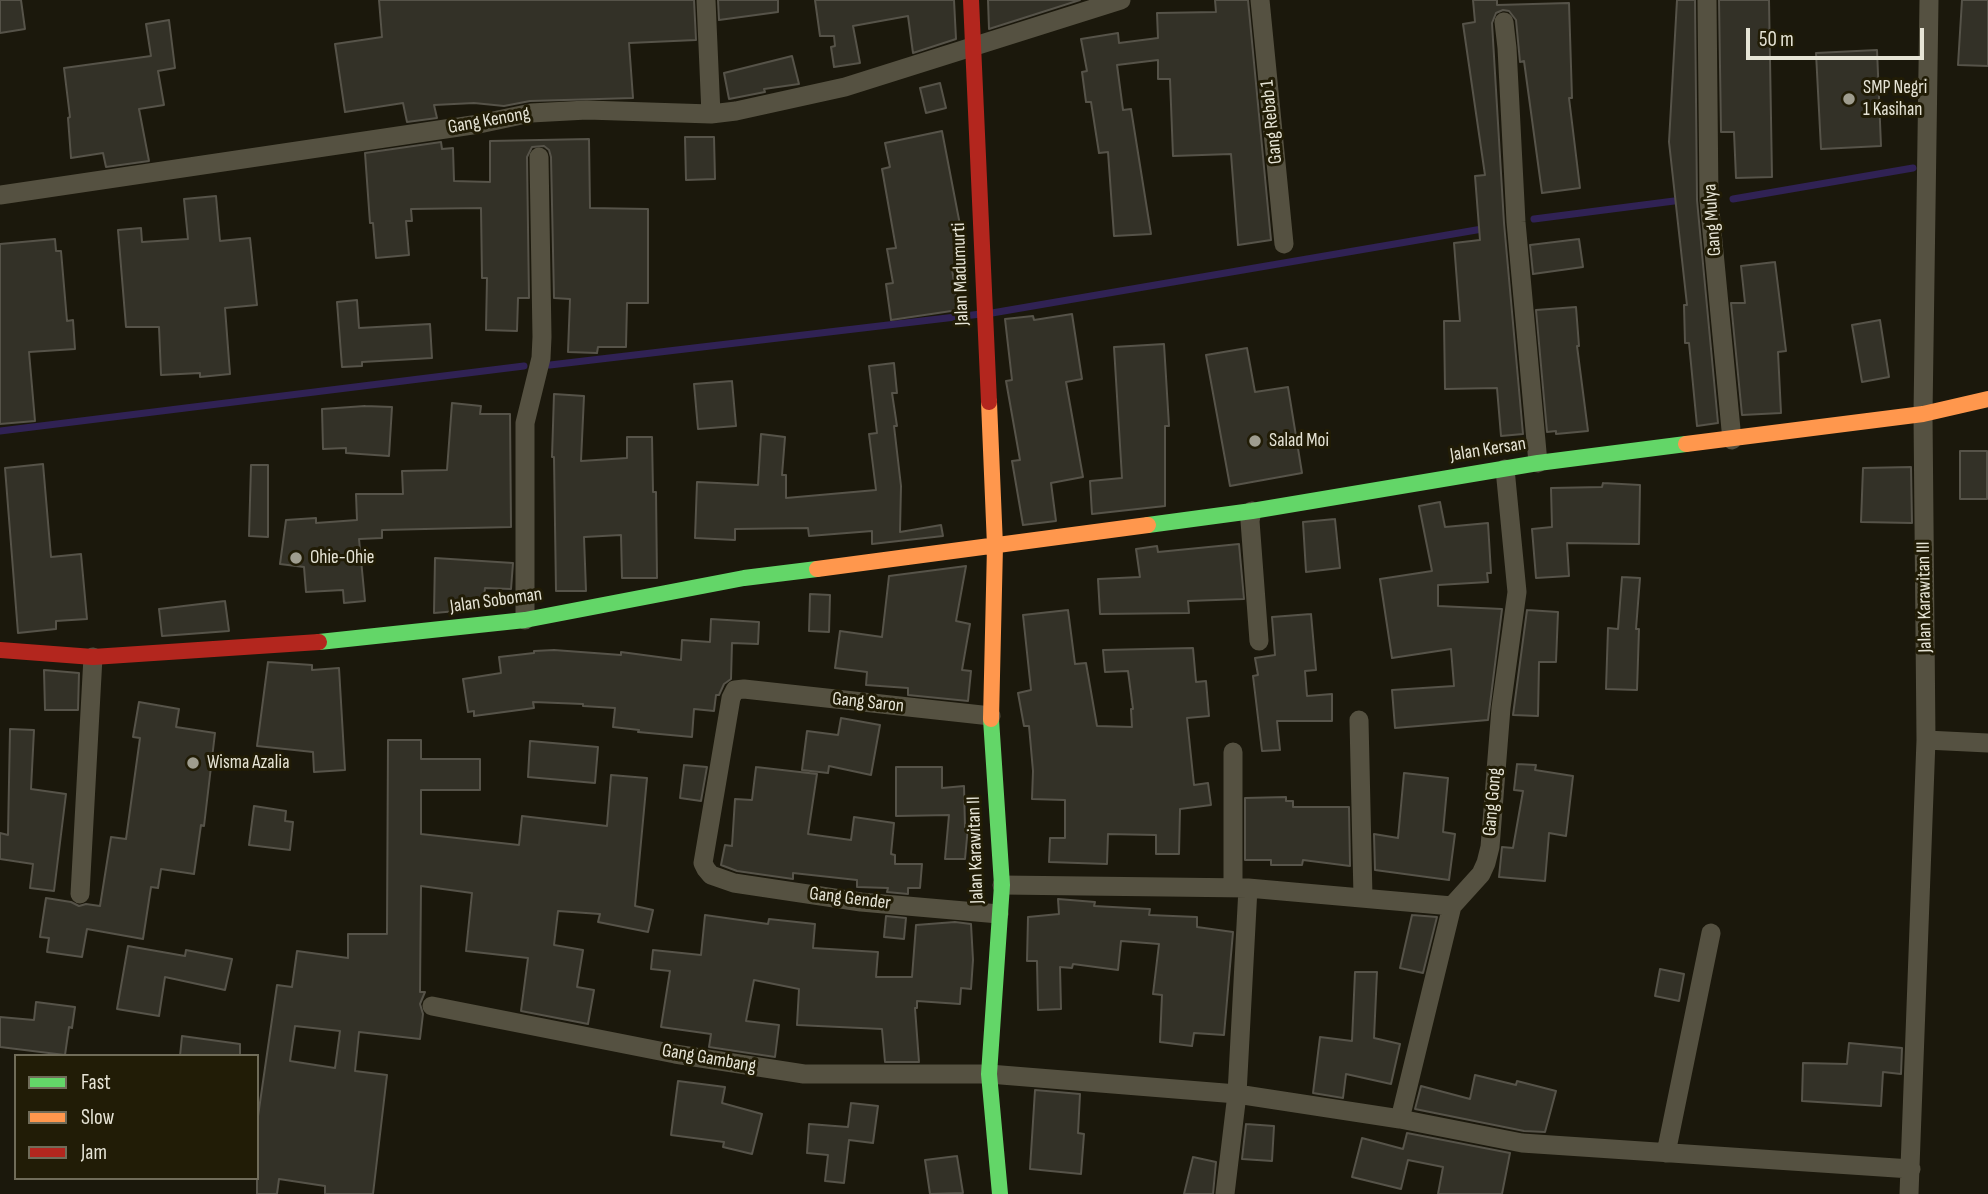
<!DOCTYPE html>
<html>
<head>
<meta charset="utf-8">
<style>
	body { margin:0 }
	#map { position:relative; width:1988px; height:1194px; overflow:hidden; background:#1b180c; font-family:"Sofia Sans Condensed",sans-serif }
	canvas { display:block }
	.legend { position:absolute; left:14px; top:1054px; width:245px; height:126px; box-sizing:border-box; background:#211c06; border:2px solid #706c59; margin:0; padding:9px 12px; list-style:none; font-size:21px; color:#e6e4d6 }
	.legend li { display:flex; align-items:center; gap:14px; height:35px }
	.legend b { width:35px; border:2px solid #706c59 }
	.scale { position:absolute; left:1746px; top:28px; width:178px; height:32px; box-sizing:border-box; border:4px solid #e6e4d6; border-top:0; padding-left:9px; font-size:21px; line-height:24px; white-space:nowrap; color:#e6e4d6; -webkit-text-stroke:5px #211c06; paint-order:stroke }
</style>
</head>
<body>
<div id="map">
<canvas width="1988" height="1194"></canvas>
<ul class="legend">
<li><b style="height:9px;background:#63d668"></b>Fast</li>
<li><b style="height:9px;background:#ff974d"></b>Slow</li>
<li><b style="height:9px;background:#b3261e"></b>Jam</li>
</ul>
<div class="scale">50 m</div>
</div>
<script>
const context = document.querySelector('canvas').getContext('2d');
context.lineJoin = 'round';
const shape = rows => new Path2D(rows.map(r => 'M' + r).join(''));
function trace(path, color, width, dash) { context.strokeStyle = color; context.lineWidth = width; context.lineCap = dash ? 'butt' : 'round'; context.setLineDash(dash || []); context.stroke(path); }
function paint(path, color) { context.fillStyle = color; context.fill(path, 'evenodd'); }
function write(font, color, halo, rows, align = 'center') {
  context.font = font + ' "Sofia Sans Condensed",sans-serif'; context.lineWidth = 6; context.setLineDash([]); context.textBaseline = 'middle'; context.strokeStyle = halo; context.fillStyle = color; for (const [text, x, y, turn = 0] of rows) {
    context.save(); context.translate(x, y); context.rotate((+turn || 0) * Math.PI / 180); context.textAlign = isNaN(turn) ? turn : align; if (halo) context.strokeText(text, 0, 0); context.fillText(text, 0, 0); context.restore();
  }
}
trace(shape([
	[1733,199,1913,168],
	[1534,219,1682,200],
	[992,313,1488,228],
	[550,365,981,314],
	[0,431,524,366]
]), '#302254', 7);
const building = shape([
	[0,0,21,0,25,29,0,33,0,0],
	[379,0,694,0,696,40,629,43,633,98,530,101,504,106,474,103,434,105,437,118,407,122,403,103,345,112,335,44,382,37,379,0],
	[718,0,778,0,778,12,719,20,718,0],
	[815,0,954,0,956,39,913,53,908,16,853,26,860,63,834,67,831,47,835,46,834,36,820,36,815,0],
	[988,0,1080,0,989,29,988,0],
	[1215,0,1248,0,1271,240,1238,245,1231,154,1173,156,1170,79,1158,79,1158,60,1117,65,1123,110,1131,109,1151,234,1114,236,1108,152,1099,153,1091,102,1086,102,1082,72,1087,71,1081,39,1118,33,1119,43,1158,38,1157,13,1216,12,1215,0],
	[1473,0,1497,0,1497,5,1569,3,1572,98,1569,98,1580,188,1542,193,1524,61,1520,62,1516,20,1509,11,1503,10,1496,13,1492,23,1504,223,1523,434,1501,436,1497,388,1445,389,1444,321,1460,321,1454,243,1480,240,1475,176,1485,175,1463,24,1475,22,1473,0],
	[1677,0,1695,0,1697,200,1718,423,1697,426,1689,343,1685,343,1684,305,1687,305,1669,142,1677,0],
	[1719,0,1769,0,1772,177,1736,178,1734,132,1721,132,1719,0],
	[1962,0,1988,0,1988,66,1958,65,1962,0],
	[169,20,175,68,158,71,164,105,139,109,149,161,106,167,103,153,71,158,68,118,70,117,64,68,151,56,146,24,169,20],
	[1877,50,1881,146,1821,149,1816,53,1877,50],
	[792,56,799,84,764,89,765,92,729,99,724,73,792,56],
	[940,83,946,108,926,113,920,88,940,83],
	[942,131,965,251,966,266,952,269,958,310,891,320,886,284,893,283,887,249,896,248,882,169,890,167,885,143,942,131],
	[685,137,714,137,715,179,686,180,685,137],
	[589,139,590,208,648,209,648,303,627,303,626,347,598,347,597,353,568,352,570,299,554,298,551,157,549,150,544,146,532,147,527,157,529,298,518,298,517,331,486,330,487,278,482,278,481,208,411,209,412,221,406,221,409,255,376,258,373,223,370,223,365,153,441,142,442,149,453,148,454,181,490,182,490,141,589,139],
	[216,196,220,241,250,238,257,305,225,308,230,374,200,377,200,373,161,375,159,327,126,327,118,230,141,228,142,242,188,239,184,199,216,196],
	[55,239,56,251,61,251,67,321,73,320,75,349,29,352,35,421,0,424,0,244,55,239],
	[1579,239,1583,267,1533,274,1530,245,1579,239],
	[1775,262,1786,351,1778,352,1781,413,1742,415,1731,303,1745,303,1741,266,1775,262],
	[357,300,359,328,430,324,432,358,362,362,362,366,342,367,337,302,357,300],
	[1576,307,1579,346,1577,346,1588,431,1556,434,1556,431,1547,432,1536,310,1576,307],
	[1072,314,1082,379,1066,382,1083,477,1051,483,1056,521,1023,525,1012,461,1020,460,1006,381,1012,380,1005,319,1033,316,1034,320,1072,314],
	[1880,320,1889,377,1862,382,1852,325,1880,320],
	[1164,344,1169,426,1165,426,1165,506,1092,514,1090,481,1122,478,1114,347,1164,344],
	[1247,348,1255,392,1288,387,1302,473,1230,486,1206,355,1247,348],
	[894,363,897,393,892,393,897,426,894,426,901,486,900,532,941,525,943,536,872,544,872,531,809,536,808,528,735,529,735,540,695,538,697,482,758,485,761,434,785,437,782,475,786,475,786,498,876,490,869,434,877,433,869,366,894,363],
	[732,381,736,426,698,429,694,384,732,381],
	[554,394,584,396,581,461,627,458,627,437,652,437,653,492,656,492,657,578,622,578,621,535,584,537,586,591,556,591,554,457,552,457,554,394],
	[452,403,481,406,480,414,510,414,511,527,382,530,382,538,359,539,365,601,344,603,343,590,306,592,304,567,280,564,286,520,316,518,316,523,357,520,356,494,403,494,402,471,447,470,452,403],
	[365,406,392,407,389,456,346,453,346,448,323,449,322,409,365,406],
	[1960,451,1987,451,1987,499,1960,499,1960,451],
	[43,464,51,557,81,554,87,619,56,621,56,629,18,633,5,468,43,464],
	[251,465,268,465,268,537,249,536,251,465],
	[1911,467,1912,523,1861,522,1863,468,1911,467],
	[1603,483,1640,485,1639,544,1567,543,1569,576,1536,578,1532,529,1552,527,1551,488,1602,487,1603,483],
	[1440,502,1445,527,1488,523,1491,573,1487,573,1488,582,1438,585,1438,606,1502,609,1488,720,1395,728,1392,690,1454,686,1451,649,1392,658,1380,579,1432,571,1419,506,1440,502],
	[1335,519,1340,568,1306,572,1303,522,1335,519],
	[1239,544,1244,599,1188,601,1189,613,1100,614,1098,579,1140,577,1136,549,1157,546,1158,552,1239,544],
	[435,558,513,563,511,589,485,588,483,607,457,605,457,611,434,613,435,558],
	[966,566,956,621,970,624,962,670,971,671,968,701,908,695,908,688,866,685,867,672,835,668,840,631,882,637,889,576,966,566],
	[1622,577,1640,578,1636,629,1639,629,1637,690,1606,689,1608,628,1618,629,1622,577],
	[810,594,830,595,829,632,809,631,810,594],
	[225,601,229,631,162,636,159,609,225,601],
	[1068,610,1075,664,1086,663,1097,726,1132,727,1131,709,1133,709,1128,671,1105,672,1103,650,1193,648,1196,682,1206,681,1209,716,1187,718,1194,785,1208,783,1211,805,1180,809,1179,854,1156,854,1156,835,1108,834,1107,864,1049,862,1050,838,1065,838,1065,800,1032,799,1033,771,1029,726,1024,726,1018,693,1031,690,1023,615,1068,610],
	[1527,610,1558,612,1556,662,1539,662,1538,716,1513,715,1527,610],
	[1311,614,1316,670,1305,671,1307,696,1332,694,1332,721,1277,721,1280,750,1262,751,1253,676,1258,675,1255,658,1275,655,1272,617,1311,614],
	[711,619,759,622,758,644,732,643,731,679,724,684,719,695,716,695,714,711,694,709,692,737,638,732,639,730,613,727,615,708,583,706,583,704,533,702,534,708,474,716,474,711,468,712,463,679,501,673,499,657,534,653,534,651,554,650,621,655,621,652,681,660,682,640,710,642,711,619],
	[268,662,312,665,312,670,339,668,345,770,314,772,313,752,257,746,268,662],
	[44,670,79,673,78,710,45,710,44,670],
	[139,702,179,709,176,727,215,733,204,826,201,825,194,874,161,869,158,888,151,887,143,939,87,929,82,957,47,952,49,938,40,937,46,898,71,902,79,906,86,904,100,906,111,837,126,839,140,738,133,737,139,702],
	[841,718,880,725,871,775,829,766,828,773,802,770,807,731,838,735,841,718],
	[10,729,34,730,31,789,66,794,54,891,30,888,33,864,0,859,0,833,8,835,10,729],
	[388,740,421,740,421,759,480,759,480,790,421,790,421,834,519,845,522,816,607,826,611,775,647,778,635,906,653,910,648,932,598,922,600,914,558,911,554,945,583,950,577,987,594,990,588,1024,521,1011,528,958,466,951,472,893,421,886,420,992,425,992,420,1004,423,1014,420,1039,359,1032,355,1071,387,1075,373,1194,325,1194,325,1186,279,1179,277,1194,257,1194,257,1123,277,985,292,987,297,951,348,958,348,934,387,934,388,740],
	[295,1026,340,1031,335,1068,290,1061,295,1026],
	[530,741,598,747,595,783,528,777,530,741],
	[1517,764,1536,765,1535,770,1573,776,1566,836,1549,833,1545,881,1499,877,1502,847,1513,848,1523,791,1514,790,1517,764],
	[684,765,707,767,701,801,680,798,684,765],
	[756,767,817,774,808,834,851,840,854,817,894,823,891,854,895,855,895,864,922,864,920,888,908,888,908,894,887,892,888,888,857,887,857,880,793,873,793,879,737,871,721,865,725,845,732,846,735,799,752,800,756,767],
	[896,767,942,767,942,788,964,786,965,827,968,827,965,859,945,859,949,815,896,816,896,767],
	[1404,773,1448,778,1443,832,1455,834,1449,880,1375,870,1374,834,1398,838,1404,773],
	[1286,797,1286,801,1293,801,1293,807,1349,807,1350,866,1303,860,1302,865,1271,865,1271,860,1245,860,1245,798,1286,797],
	[254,806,286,811,285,821,293,822,290,850,249,845,254,806],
	[1058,899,1095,902,1094,906,1150,909,1149,915,1197,917,1197,927,1233,932,1224,1035,1194,1033,1192,1046,1160,1042,1162,995,1153,994,1159,944,1121,941,1118,970,1073,964,1072,968,1060,967,1061,1009,1038,1010,1037,961,1027,961,1028,917,1059,914,1058,899],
	[705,915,768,924,769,919,815,924,813,948,878,952,876,977,912,977,916,925,955,922,971,924,973,960,971,989,961,988,960,1004,917,1001,917,1008,915,1008,919,1062,885,1062,882,1029,797,1025,799,989,754,980,746,1021,779,1025,775,1057,709,1047,711,1034,661,1027,670,971,651,969,653,950,701,955,705,915],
	[1412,915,1437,917,1423,973,1400,968,1412,915],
	[886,916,906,918,904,939,884,937,886,916],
	[128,946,185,956,186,950,232,959,225,990,165,977,159,1016,117,1009,128,946],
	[1660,969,1684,974,1679,1001,1655,996,1660,969],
	[1355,972,1377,972,1374,1038,1400,1044,1391,1084,1346,1074,1343,1098,1313,1093,1320,1037,1352,1041,1355,972],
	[36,1002,75,1007,72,1028,69,1027,65,1055,0,1047,0,1017,34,1020,36,1002],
	[182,1036,240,1044,240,1056,180,1056,182,1036],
	[1849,1043,1902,1048,1901,1074,1883,1072,1881,1106,1802,1101,1803,1063,1847,1064,1849,1043],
	[1475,1075,1516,1085,1517,1081,1556,1091,1545,1132,1524,1131,1415,1109,1421,1086,1470,1099,1475,1075],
	[678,1081,725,1087,722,1103,762,1114,752,1154,723,1147,724,1142,671,1135,678,1081],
	[1035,1090,1080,1094,1078,1133,1084,1134,1081,1174,1030,1169,1035,1090],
	[851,1103,878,1106,873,1143,849,1140,844,1183,825,1181,828,1155,807,1153,809,1124,848,1127,851,1103],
	[1246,1124,1274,1126,1272,1161,1242,1159,1246,1124],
	[1407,1133,1510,1153,1502,1194,1438,1194,1443,1167,1408,1160,1401,1189,1352,1177,1362,1138,1403,1149,1407,1133],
	[957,1156,963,1193,930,1194,925,1160,957,1156],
	[1193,1157,1216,1162,1213,1194,1184,1194,1193,1157]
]);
paint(building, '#333127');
trace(building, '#565349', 2);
trace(shape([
	[706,0,711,114],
	[1260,0,1284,244],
	[1707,0,1709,200,1732,440],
	[1504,22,1507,48,1516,222,1538,463],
	[0,195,479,124,531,113,587,110,711,114,736,111,845,87,1121,0],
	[1252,511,1250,521,1259,641],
	[525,620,525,423,541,358,542,337,539,157],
	[991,716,744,689,735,690,731,698,703,863,706,869,711,875,734,883,861,902,999,914],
	[1359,720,1363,897],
	[1926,740,1988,743],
	[1002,885,1248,888,1452,906],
	[1233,888,1233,752],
	[80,894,93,657],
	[432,1006,675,1054,804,1074,989,1074,1237,1094,1400,1119,1522,1143,1911,1169],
	[1400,1119,1452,906,1481,874,1486,863,1490,847,1501,708,1517,592,1505,469],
	[1666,1153,1711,933],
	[1225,1194,1237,1094,1248,888],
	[1909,1194,1926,740,1923,414,1929,0]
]), '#555141', 19);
trace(shape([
	[1148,525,1252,511,1538,463,1686,444],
	[319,642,525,620,744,578,817,569],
	[991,719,1002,885,989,1074,1000,1194]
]), '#63d668', 16);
trace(shape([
	[989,402,995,546,991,719],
	[1686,444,1923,414,1988,399],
	[817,569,1148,525]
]), '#ff974d', 16);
trace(shape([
	[971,0,989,402],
	[0,650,93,657,319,642]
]), '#b3261e', 16);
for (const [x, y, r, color] of [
	[1849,99,7,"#9f9d8f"],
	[1255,441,7,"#9f9d8f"],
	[296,558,7,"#9f9d8f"],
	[193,763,7,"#9f9d8f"]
]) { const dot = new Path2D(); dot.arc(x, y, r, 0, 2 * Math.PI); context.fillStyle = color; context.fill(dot); trace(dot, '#211c06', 2.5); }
write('19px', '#e6e4d6', '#211c06', [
	["SMP Negri",1863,88],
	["1 Kasihan",1863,110],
	["Salad Moi",1269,441],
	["Ohie-Ohie",310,558],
	["Wisma Azalia",207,763]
], 'left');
write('19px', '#e6e4d6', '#211c06', [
	["Gang Kenong",489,121,-10],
	["Gang Rebab 1",1272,122,-96],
	["Gang Mulya",1713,220,-94],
	["Jalan Madumurti",961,274,-92],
	["Jalan Kersan",1488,450,-9],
	["Jalan Karawitan III",1925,597,-91],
	["Jalan Soboman",496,601,-8],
	["Gang Saron",868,703,6],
	["Gang Gong",1493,802,-85],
	["Jalan Karawitan II",976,850,-92],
	["Gang Gender",850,899,7],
	["Gang Gambang",709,1059,10]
]);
</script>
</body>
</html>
